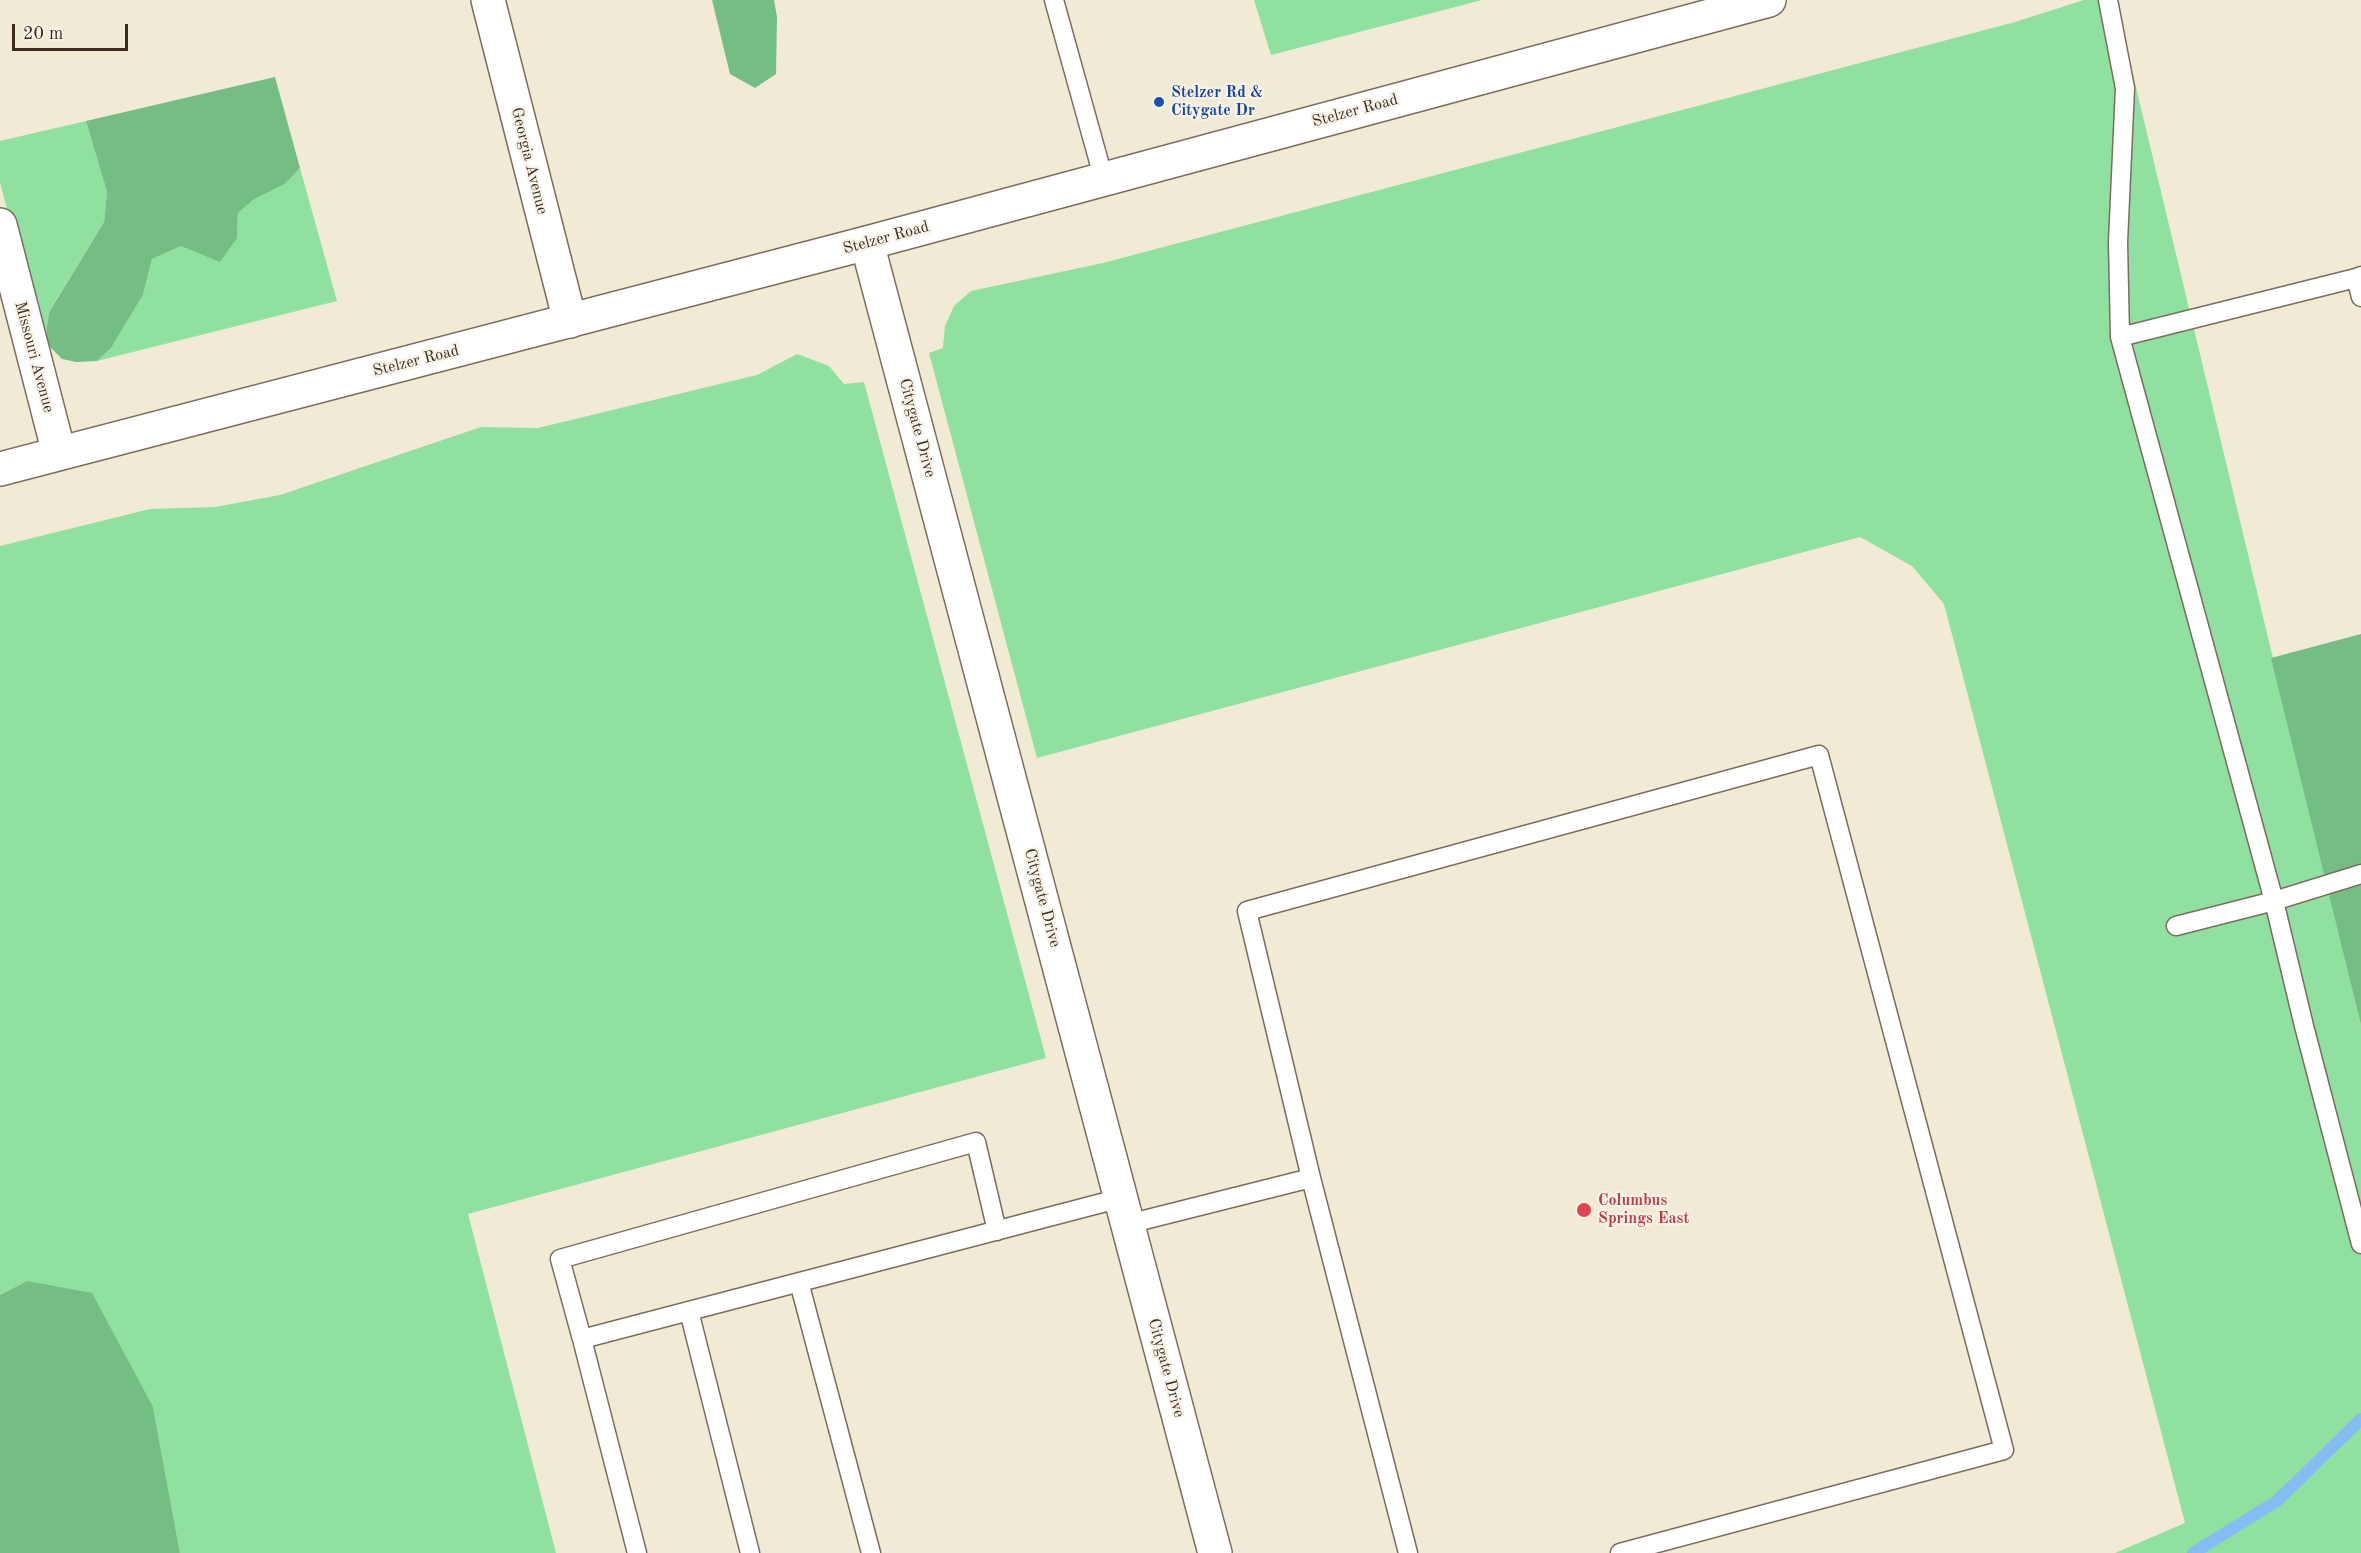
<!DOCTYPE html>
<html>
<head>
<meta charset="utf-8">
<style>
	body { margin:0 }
	#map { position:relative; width:2361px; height:1553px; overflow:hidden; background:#f1ead4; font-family:"Old Standard TT",serif }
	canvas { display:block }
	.scale { position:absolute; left:12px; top:24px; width:116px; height:27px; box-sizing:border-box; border:3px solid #3b2a1e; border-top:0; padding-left:8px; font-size:18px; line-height:21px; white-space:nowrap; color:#3b2a1e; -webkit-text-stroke:4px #f7f3e8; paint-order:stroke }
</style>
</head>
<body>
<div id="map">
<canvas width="2361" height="1553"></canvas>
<div class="scale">20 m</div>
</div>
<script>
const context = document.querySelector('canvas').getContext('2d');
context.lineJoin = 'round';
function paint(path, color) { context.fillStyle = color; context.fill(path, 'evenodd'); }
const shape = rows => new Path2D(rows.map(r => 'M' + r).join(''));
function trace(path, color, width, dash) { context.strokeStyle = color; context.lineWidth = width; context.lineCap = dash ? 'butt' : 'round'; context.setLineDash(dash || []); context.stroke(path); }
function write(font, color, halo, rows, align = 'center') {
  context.font = font + ' "Old Standard TT",serif'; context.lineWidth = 4.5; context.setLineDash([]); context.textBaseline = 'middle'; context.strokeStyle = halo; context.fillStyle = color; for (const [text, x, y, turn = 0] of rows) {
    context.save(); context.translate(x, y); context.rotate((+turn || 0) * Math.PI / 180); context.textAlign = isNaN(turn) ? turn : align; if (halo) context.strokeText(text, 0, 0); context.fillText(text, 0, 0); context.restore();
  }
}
paint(shape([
	[1254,0,1482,0,1271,55],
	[2084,0,2115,0,2361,1025,2361,1553,2115,1553,2185,1523,1944,604,1912,566,1860,537,1037,758,929,353,943,348,945,326,954,306,971,291,1103,263,2015,22],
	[86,121,107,192,104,222,49,311,45,342,37,326,0,182,0,141],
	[300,168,337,301,97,361,111,348,143,295,152,259,181,246,237,237,238,213,253,200,285,184],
	[797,354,829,366,844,384,864,382,1046,1058,468,1214,556,1553,180,1553,153,1407,27,1281,0,1295,0,546,150,509,215,507,280,495,481,427,538,428,757,375]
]), '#90e0a0');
paint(shape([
	[712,0,774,0,777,17,776,74,755,88,730,74],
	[275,77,300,168,285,184,253,200,238,213,237,238,220,262,181,246,152,259,143,295,111,348,97,361,76,362,62,359,45,342,49,312,104,222,107,192,86,121],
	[2361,634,2361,1025,2271,658],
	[27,1281,92,1293,153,1407,180,1553,0,1553,0,1295]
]), '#74be86');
trace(shape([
	[2193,1553,2277,1501,2361,1419]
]), '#85bcf4', 12);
const service = shape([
	[1054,0,1104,180],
	[2108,0,2125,88,2118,242,2120,337,2274,901,2304,1026,2361,1244],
	[2361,276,2356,278,2361,297],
	[2120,337,2356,278],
	[2176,926,2274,901,2361,874],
	[1128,1224,1311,1178],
	[799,1282,871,1553],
	[689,1311,750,1553],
	[582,1339,560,1259,976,1142,997,1231],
	[637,1553,582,1339,1121,1198],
	[1408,1553,1311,1178,1247,911,1819,755,2004,1450,1620,1553]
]);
const minor = shape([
	[488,0,570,321],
	[0,225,59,453],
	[867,243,1215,1553]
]);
const primary = shape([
	[0,469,867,243,1769,0]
]);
trace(service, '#7b6d5e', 21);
trace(minor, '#7b6d5e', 36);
trace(primary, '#7b6d5e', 36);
trace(service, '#fff', 18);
trace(minor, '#fff', 33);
trace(primary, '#fff', 33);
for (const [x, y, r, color] of [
	[1159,102,6,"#1a4fb4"],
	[1584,1210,8,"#e0444e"]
]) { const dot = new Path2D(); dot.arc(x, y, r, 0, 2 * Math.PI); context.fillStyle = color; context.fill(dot); trace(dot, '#f7f3e8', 2); }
write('bold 16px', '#164399', '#f7f3e8', [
	["Stelzer Rd &",1171,93],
	["Citygate Dr",1171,111]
], 'left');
write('16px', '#3b2a1e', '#f7f3e8', [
	["Stelzer Road",1355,111,-15],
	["Georgia Avenue",529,161,76],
	["Stelzer Road",886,238,-15],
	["Missouri Avenue",34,357,75],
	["Stelzer Road",416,361,-14],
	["Citygate Drive",917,428,75],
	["Citygate Drive",1042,898,75],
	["Citygate Drive",1166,1368,75]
]);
write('bold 16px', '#be3a42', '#f7f3e8', [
	["Columbus",1598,1201],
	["Springs East",1598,1219]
], 'left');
</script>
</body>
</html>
